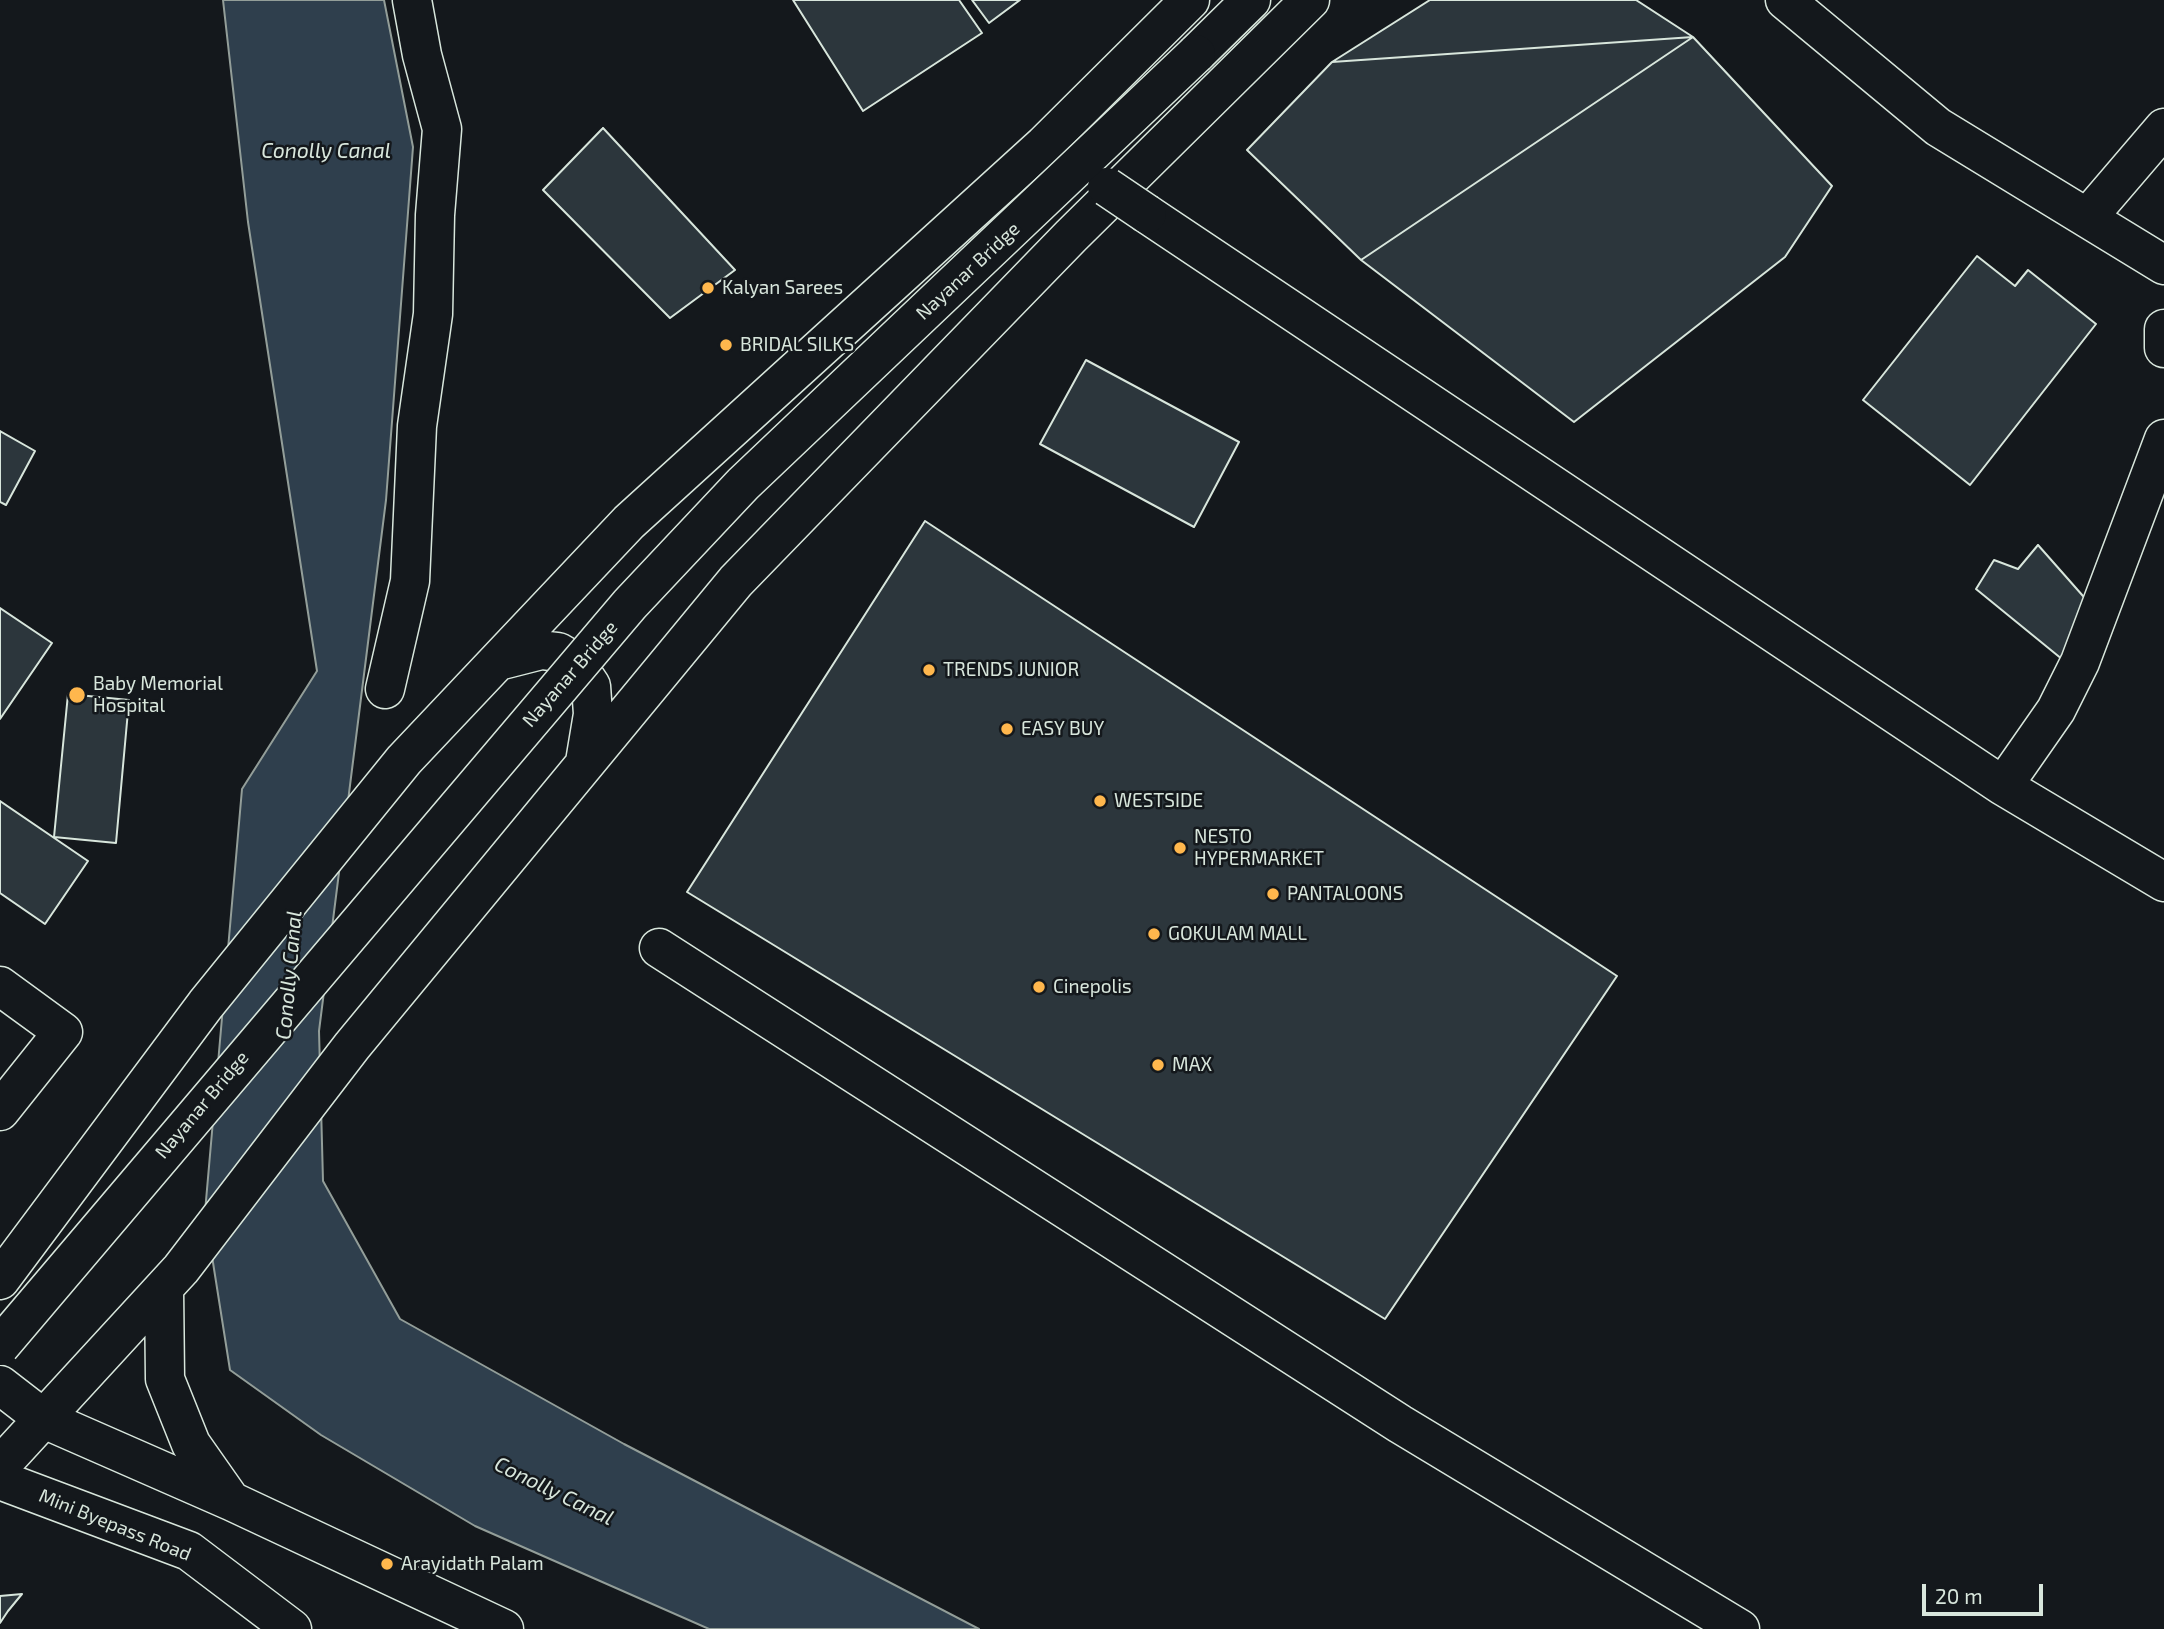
<!DOCTYPE html>
<html>
<head>
<meta charset="utf-8">
<style>
	body { margin:0 }
	#map { position:relative; width:2164px; height:1629px; overflow:hidden; background:#14181c; font-family:"Exo 2",sans-serif }
	canvas { display:block }
	.scale { position:absolute; left:1922px; top:1584px; width:121px; height:32px; box-sizing:border-box; border:4px solid #d8e6dc; border-top:0; padding-left:9px; font-size:21px; line-height:24px; white-space:nowrap; color:#d8e6dc; -webkit-text-stroke:5px #14181c; paint-order:stroke }
</style>
</head>
<body>
<div id="map">
<canvas width="2164" height="1629"></canvas>
<div class="scale">20 m</div>
</div>
<script>
const context = document.querySelector('canvas').getContext('2d');
context.lineJoin = 'round';
function paint(path, color) { context.fillStyle = color; context.fill(path, 'evenodd'); }
const shape = rows => new Path2D(rows.map(r => 'M' + r).join(''));
function trace(path, color, width, dash) { context.strokeStyle = color; context.lineWidth = width; context.lineCap = dash ? 'butt' : 'round'; context.setLineDash(dash || []); context.stroke(path); }
function write(font, color, halo, rows, align = 'center') {
  context.font = font + ' "Exo 2",sans-serif'; context.lineWidth = 5; context.setLineDash([]); context.textBaseline = 'middle'; context.strokeStyle = halo; context.fillStyle = color; for (const [text, x, y, turn = 0] of rows) {
    context.save(); context.translate(x, y); context.rotate((+turn || 0) * Math.PI / 180); context.textAlign = isNaN(turn) ? turn : align; if (halo) context.strokeText(text, 0, 0); context.fillText(text, 0, 0); context.restore();
  }
}
const water = shape([
	[223,0,384,0,413,147,386,500,319,1031,323,1181,400,1319,624,1444,979,1629,709,1629,475,1526,321,1435,230,1370,205,1212,242,789,317,671,248,222,223,0]
]);
paint(water, '#2f3f4d');
trace(water, '#939e99', 2);
const building = shape([
	[793,0,959,0,982,33,863,111,793,0],
	[972,0,1020,0,989,23,972,0],
	[1430,0,1636,0,1693,37,1332,62,1430,0],
	[1693,37,1832,186,1785,257,1574,422,1361,260,1693,37],
	[1693,37,1361,260,1247,150,1332,62,1693,37],
	[603,128,735,270,670,318,543,190,603,128],
	[1977,256,2015,286,2028,270,2096,324,1970,485,1863,400,1977,256],
	[1086,360,1239,442,1194,527,1040,444,1086,360],
	[0,431,35,451,6,505,0,502,0,431],
	[925,521,1617,976,1385,1319,687,892,925,521],
	[2038,545,2098,613,2068,664,1976,589,1994,560,2018,569,2038,545],
	[0,608,52,643,0,719,0,608],
	[68,694,129,700,116,843,54,837,68,694],
	[0,801,88,861,45,924,0,893,0,801],
	[22,1594,8,1611,0,1623,0,1596,22,1594]
]);
paint(building, '#2c363c');
trace(building, '#d8e6dc', 2);
const minor = shape([
	[1785,0,1938,127,2164,265],
	[1147,214,2003,786,2164,882],
	[2087,218,2164,128],
	[2164,329,2164,348],
	[385,689,410,581,417,426,433,314,435,215,442,129,422,55,412,0],
	[2003,786,2056,710,2080,662,2164,439],
	[659,948,1400,1424,1740,1629],
	[0,986,63,1032,0,1111]
]);
const major = shape([
	[1196,54,1251,0],
	[498,661,541,650,558,652,575,662,591,686,593,714,585,762],
	[0,1280,206,1004,404,760,629,522,1044,145,1190,0],
	[164,1288,165,1379,191,1444,231,1501],
	[0,1385,44,1419,231,1501,504,1629],
	[0,1466,181,1269,352,1046,736,581,1071,236,1310,0],
	[0,1480,189,1551,292,1629]
]);
trace(minor, '#d8e6dc', 41);
trace(major, '#d8e6dc', 41);
trace(minor, '#14181c', 38);
trace(major, '#14181c', 38);
const minorBridge = shape([
	[1107,187,1147,214]
]);
const majorBridge = shape([
	[0,1346,630,604,743,484,1196,54]
]);
trace(minorBridge, '#d8e6dc', 41, []);
trace(majorBridge, '#d8e6dc', 41, []);
trace(minorBridge, '#14181c', 38);
trace(majorBridge, '#14181c', 38);
for (const [x, y, r, color] of [
	[708,288,7,"#ffb74d"],
	[726,345,7,"#ffb74d"],
	[929,670,7,"#ffb74d"],
	[77,695,9,"#ffb74d"],
	[1007,729,7,"#ffb74d"],
	[1100,801,7,"#ffb74d"],
	[1180,848,7,"#ffb74d"],
	[1273,894,7,"#ffb74d"],
	[1154,934,7,"#ffb74d"],
	[1039,987,7,"#ffb74d"],
	[1158,1065,7,"#ffb74d"],
	[387,1564,7,"#ffb74d"]
]) { const dot = new Path2D(); dot.arc(x, y, r, 0, 2 * Math.PI); context.fillStyle = color; context.fill(dot); trace(dot, '#14181c', 2.5); }
write('19px', '#d8e6dc', '#14181c', [
	["Nayanar Bridge",968,271,-43],
	["Nayanar Bridge",570,674,-49],
	["Nayanar Bridge",202,1105,-50],
	["Mini Byepass Road",115,1525,22]
]);
write('19px', '#d8e6dc', '#14181c', [
	["Kalyan Sarees",722,288],
	["BRIDAL SILKS",740,345],
	["TRENDS JUNIOR",943,670],
	["Baby Memorial",93,684],
	["Hospital",93,706],
	["EASY BUY",1021,729],
	["WESTSIDE",1114,801],
	["NESTO",1194,837],
	["HYPERMARKET",1194,859],
	["PANTALOONS",1287,894],
	["GOKULAM MALL",1168,934],
	["Cinepolis",1053,987],
	["MAX",1172,1065],
	["Arayidath Palam",401,1564]
], 'left');
write('italic 21px', '#d8e6dc', '#14181c', [
	["Conolly Canal",326,151],
	["Conolly Canal",289,975,-85],
	["Conolly Canal",554,1491,26]
]);
</script>
</body>
</html>
